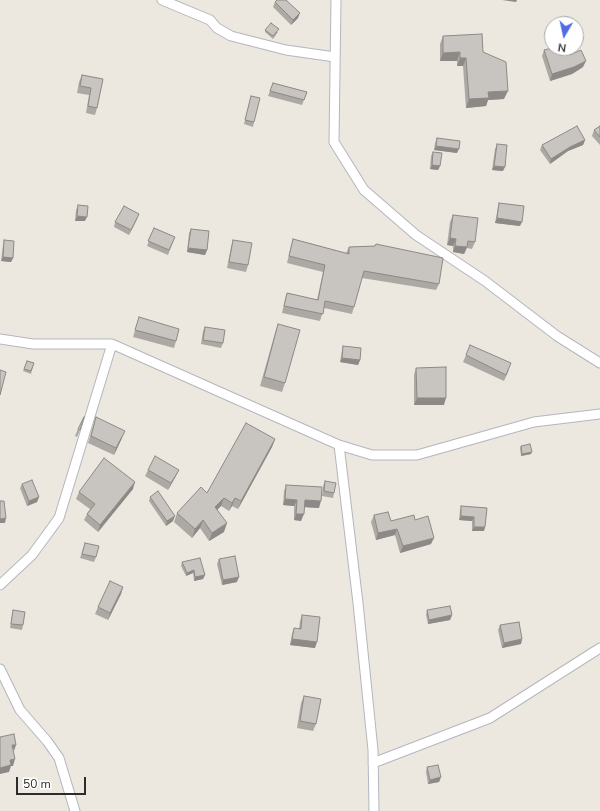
<!DOCTYPE html>
<html>
<head>
<meta charset="utf-8">
<style>
	body { margin:0 }
	#map { position:relative; width:600px; height:811px; overflow:hidden; background:#ece8e0; font-family:"Nunito Sans",sans-serif }
	canvas { display:block }
	.north { position:absolute; left:544px; top:16px; width:40px; height:40px; box-sizing:border-box; background:#fff; border:1px solid #ababab; border-radius:50%; rotate:189deg; font-size:11px; font-weight:700; line-height:16px; text-align:center; color:#2c2c2c }
	.north::after { content:''; display:block; margin:auto; width:14px; height:18px; background:#536ae6; clip-path:polygon(50% 0,100% 100%,50% 72%,0 100%) }
	.scale { position:absolute; left:16px; top:777px; width:70px; height:18px; box-sizing:border-box; border:2px solid #2c2c2c; border-top:0; padding-left:5px; font-size:12px; line-height:14px; white-space:nowrap; color:#2c2c2c; -webkit-text-stroke:3px #fff; paint-order:stroke }
</style>
</head>
<body>
<div id="map">
<canvas width="600" height="811"></canvas>
<div class="north">N</div>
<div class="scale">50 m</div>
</div>
<script>
const context = document.querySelector('canvas').getContext('2d');
context.lineJoin = 'round';
const shape = rows => new Path2D(rows.map(r => 'M' + r).join(''));
function trace(path, color, width, dash) { context.strokeStyle = color; context.lineWidth = width; context.lineCap = dash ? 'butt' : 'round'; context.setLineDash(dash || []); context.stroke(path); }
function paint(path, color) { context.fillStyle = color; context.fill(path, 'evenodd'); }
const minor = shape([
	[162,0,210,20,217,28,231,36,286,50,335,57],
	[336,0,334,142,364,190,416,235,485,281,557,336,600,363],
	[0,339,33,344,112,344,339,445,372,455,417,455,534,422,600,414],
	[339,445,358,603,373,750,374,811],
	[0,585,32,555,59,518,112,344],
	[0,669,20,710,47,741,59,758,75,811],
	[373,763,490,718,600,648]
]);
trace(minor, '#b4b6be', 11);
trace(minor, '#fff', 9);
paint(shape([
	[275,2,298,18,291,25,273,7],
	[265,30,278,32,273,39,265,32],
	[443,36,483,52,504,99,488,100,486,106,466,108,463,66,457,66,457,61,440,61,440,44],
	[544,50,570,55,583,67,572,74,550,81,542,56],
	[82,75,103,79,97,108,95,115,86,113,89,95,77,93,79,82],
	[273,83,307,92,302,105,268,96],
	[251,96,254,122,253,127,244,124],
	[600,126,600,145,592,136,594,130],
	[437,138,457,153,434,150,435,143],
	[585,140,583,145,568,151,550,164,540,150,542,145],
	[497,144,503,171,492,170,495,149],
	[433,152,440,166,438,170,430,169,431,156],
	[499,203,520,226,495,223,498,207],
	[78,205,85,221,75,221,76,210],
	[453,215,475,242,472,249,467,248,464,254,453,252,453,246,447,245,450,222],
	[137,219,129,235,114,227,115,222],
	[154,228,175,237,168,255,147,246],
	[191,229,207,250,205,255,187,252,189,233],
	[293,239,346,253,349,247,375,246,376,244,439,284,436,290,362,278,352,314,324,308,320,321,282,313,285,300,287,293,317,300,323,272,287,263,291,246],
	[4,240,13,258,11,262,1,261,3,245],
	[233,240,248,265,246,272,227,268,231,247],
	[139,317,176,341,174,348,133,337],
	[278,324,285,383,282,392,260,386,275,333],
	[205,327,223,343,221,348,201,344,203,331],
	[343,346,360,360,358,365,340,362,342,350],
	[466,355,509,370,504,381,463,362],
	[27,361,34,363,31,374,23,371],
	[416,368,444,405,414,405,414,375],
	[96,417,122,438,114,455,88,443],
	[78,429,80,430,77,437,75,436],
	[275,439,272,447,238,509,232,506,229,511,221,506,217,510,224,532,209,541,200,528,192,538,174,522,177,513,207,493],
	[521,446,531,454,521,456,520,448],
	[148,470,176,476,168,490,145,476],
	[325,481,334,493,333,498,322,496,323,486],
	[22,484,39,497,37,502,27,506,20,488],
	[286,485,319,508,304,507,301,521,294,520,294,506,283,505,284,491],
	[133,489,98,532,84,520,87,514,90,509,76,499,79,492],
	[150,497,173,521,166,526,149,501],
	[461,506,487,508,484,531,472,531,472,521,459,520,460,510],
	[374,515,391,521,431,544,400,553,395,535,376,540,371,522],
	[85,543,96,557,94,562,80,558],
	[219,559,237,582,222,585,217,564],
	[182,562,205,575,203,579,194,581,193,573,186,576,181,566],
	[123,587,121,594,108,620,95,614,98,607],
	[13,610,23,625,22,630,10,628,12,615],
	[427,610,452,615,450,620,428,624,426,615],
	[302,615,315,648,290,645,292,634,294,628,299,629,300,621],
	[500,625,522,639,521,644,502,648,498,630],
	[304,696,316,724,313,731,297,728,301,703],
	[427,767,441,777,439,782,428,784,426,772]
]), '#aca9a4');
paint(shape([
	[502,0,517,0,516,2],
	[300,13,298,18,291,25,293,20],
	[460,52,457,61,440,61,443,53],
	[460,58,466,58,463,66,457,66],
	[586,61,583,67,572,74,550,81,552,74],
	[508,91,504,99,488,100,486,106,466,108,469,99,488,92],
	[585,140,583,145,568,151,550,164,551,159,570,147],
	[436,146,459,149,457,153,434,150],
	[432,165,440,166,438,170,430,169],
	[494,166,505,167,503,171,492,170],
	[139,214,137,219,129,235,131,230],
	[77,216,87,217,85,221,75,221],
	[497,218,522,222,520,226,495,223],
	[450,238,456,239,453,246,447,245],
	[455,246,467,247,464,254,453,252],
	[188,248,207,250,205,255,187,252],
	[3,257,13,258,11,262,1,261],
	[342,358,360,360,358,365,340,362],
	[417,398,446,398,444,405,414,405],
	[125,431,122,438,114,455,116,448],
	[275,439,272,447,238,509,241,501],
	[532,452,531,454,521,456,522,454],
	[179,470,176,476,168,490,171,483],
	[135,482,133,489,98,532,100,525],
	[39,497,37,502,27,506,29,501],
	[224,498,221,506,212,515,215,507],
	[235,498,232,506,229,511,232,503],
	[285,499,297,500,294,506,283,505],
	[305,500,321,501,319,508,302,507],
	[296,514,304,514,301,521,294,520],
	[175,516,173,521,166,526,167,521],
	[461,516,474,517,472,521,459,520],
	[6,518,5,523,0,523,0,519],
	[203,520,200,528,192,538,195,529],
	[227,523,224,532,209,541,212,533],
	[474,527,485,527,484,531,472,531],
	[397,529,395,535,376,540,378,533],
	[434,538,431,544,400,553,403,546],
	[194,570,193,573,186,576,187,573],
	[205,575,203,579,194,581,195,577],
	[239,577,237,582,222,585,223,580],
	[123,587,121,594,108,620,110,613],
	[452,615,450,620,428,624,429,620],
	[292,639,317,642,315,648,290,645],
	[522,639,521,644,502,648,504,643],
	[12,745,16,745,14,751],
	[15,759,13,766,11,766,9,772,0,774,0,768,10,760],
	[441,777,439,782,428,784,430,780]
]), '#8c8986');
const building = shape([
	[277,0,286,0,300,13,293,20,275,2,277,0],
	[271,23,279,29,273,36,265,30,271,23],
	[482,34,483,52,506,62,508,91,488,92,489,98,469,99,466,58,460,58,460,52,443,53,443,36,482,34],
	[552,48,568,48,570,55,581,50,586,61,574,67,552,74,544,50,552,48],
	[82,75,103,79,97,108,88,106,91,88,80,86,82,75],
	[273,83,307,92,304,100,270,91,273,83],
	[251,96,260,98,254,122,245,120,251,96],
	[577,126,585,140,570,147,551,159,542,145,577,126],
	[600,126,600,137,594,130,600,126],
	[437,138,460,141,459,149,436,146,437,138],
	[497,144,507,145,505,167,494,166,497,144],
	[433,152,442,153,440,166,432,165,433,152],
	[499,203,524,206,522,222,497,218,499,203],
	[78,205,88,206,87,217,77,216,78,205],
	[124,206,139,214,131,230,115,222,124,206],
	[453,215,478,218,475,242,468,241,467,247,455,246,456,239,450,238,453,215],
	[154,228,175,237,169,250,148,241,154,228],
	[191,229,209,231,207,250,188,248,191,229],
	[293,239,349,254,349,247,375,246,376,244,443,258,439,284,364,271,354,307,325,301,323,314,284,306,287,293,318,300,325,265,289,256,293,239],
	[4,240,14,241,13,258,3,257,4,240],
	[233,240,252,243,248,265,229,262,233,240],
	[139,317,179,329,176,341,135,330,139,317],
	[278,324,300,330,285,383,264,377,278,324],
	[205,327,225,330,223,343,203,340,205,327],
	[470,345,511,363,506,375,466,355,470,345],
	[343,346,361,348,360,360,342,358,343,346],
	[27,361,34,363,31,371,24,369,27,361],
	[446,367,446,398,417,398,416,368,446,367],
	[0,370,6,372,0,395,0,370],
	[84,417,80,430,78,429,84,417],
	[96,417,125,431,116,448,91,436,96,417],
	[246,423,275,439,241,501,235,498,232,503,224,498,215,507,227,523,212,533,203,520,195,529,177,513,201,487,207,493,246,423],
	[530,444,532,452,522,454,521,446,530,444],
	[155,456,179,470,171,483,148,470,155,456],
	[104,458,135,482,100,525,87,514,95,504,79,492,104,458],
	[32,480,39,497,29,501,22,484,32,480],
	[325,481,336,483,334,493,324,491,325,481],
	[286,485,322,487,321,501,305,500,304,514,296,514,297,500,285,499,286,485],
	[158,491,175,516,167,521,150,497,158,491],
	[0,501,4,501,6,518,0,519,0,501],
	[461,506,487,508,485,527,474,527,474,517,461,516,461,506],
	[388,512,391,521,414,515,415,520,428,516,434,538,403,546,397,529,378,533,374,515,388,512],
	[85,543,99,546,96,557,82,554,85,543],
	[235,556,239,577,223,580,219,559,235,556],
	[200,558,205,575,195,577,194,570,187,573,182,562,200,558],
	[110,581,123,587,110,613,98,607,110,581],
	[450,606,452,615,429,620,427,610,450,606],
	[13,610,25,612,23,625,11,624,13,610],
	[302,615,320,617,317,642,292,639,294,628,301,629,302,615],
	[519,622,522,639,504,643,500,625,519,622],
	[304,696,321,699,316,724,300,721,304,696],
	[14,734,16,745,12,745,15,759,10,760,11,765,0,768,0,737,14,734],
	[438,765,441,777,430,780,427,767,438,765]
]);
paint(building, '#c8c4bf');
trace(building, '#8c8986', 1);
</script>
</body>
</html>
